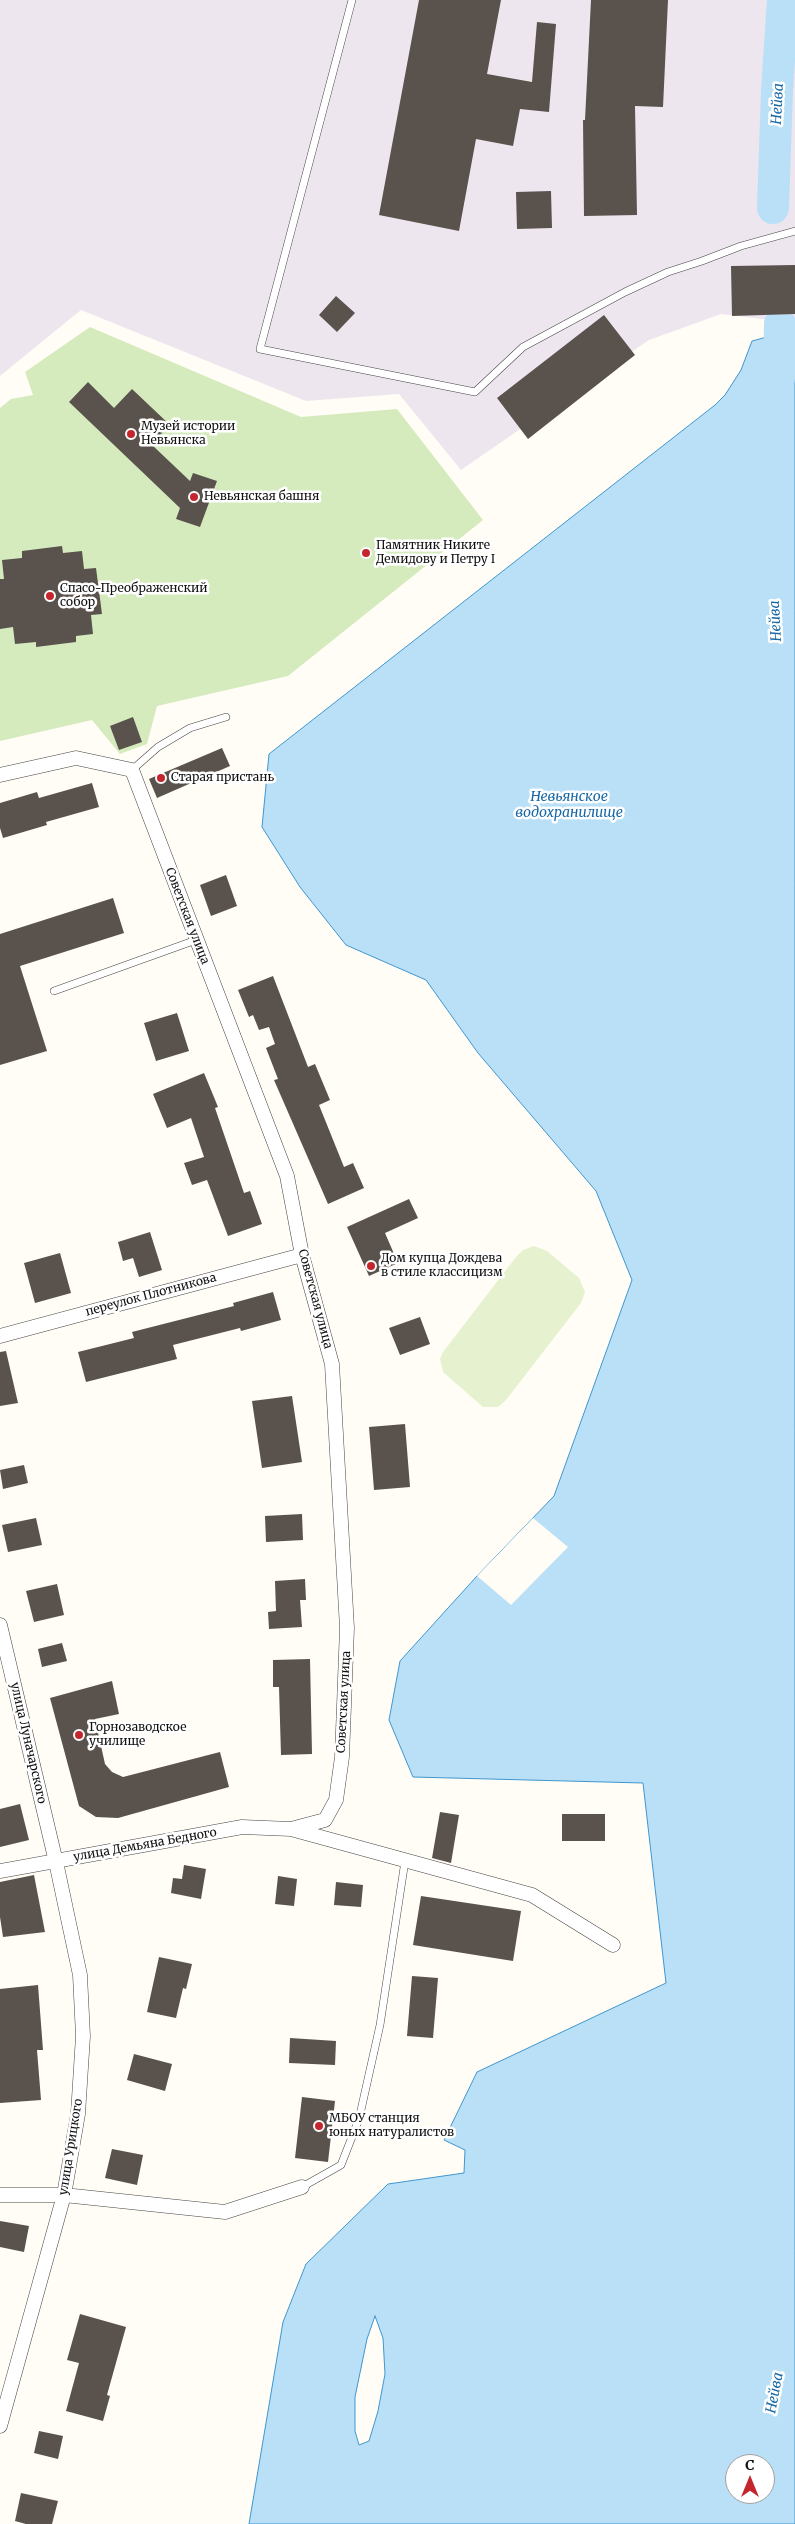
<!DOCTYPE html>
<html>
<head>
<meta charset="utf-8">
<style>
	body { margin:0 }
	#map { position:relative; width:795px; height:2524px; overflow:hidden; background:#fffdf5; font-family:Merriweather,serif }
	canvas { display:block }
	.north { position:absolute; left:725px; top:2454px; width:50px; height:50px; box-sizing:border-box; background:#fff; border:1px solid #a0a0a0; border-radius:50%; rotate:0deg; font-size:14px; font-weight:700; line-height:20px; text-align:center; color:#111 }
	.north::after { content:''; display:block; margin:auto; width:18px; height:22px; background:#c4262e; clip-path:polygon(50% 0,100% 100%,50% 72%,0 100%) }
</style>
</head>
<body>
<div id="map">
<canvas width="795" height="2524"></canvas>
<div class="north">С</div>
</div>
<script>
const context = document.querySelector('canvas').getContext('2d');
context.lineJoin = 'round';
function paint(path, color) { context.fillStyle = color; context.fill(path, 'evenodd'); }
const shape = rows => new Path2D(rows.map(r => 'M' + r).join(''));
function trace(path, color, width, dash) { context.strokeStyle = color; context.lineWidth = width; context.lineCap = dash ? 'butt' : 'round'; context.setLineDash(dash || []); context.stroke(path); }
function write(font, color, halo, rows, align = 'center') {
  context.font = font + ' Merriweather,serif'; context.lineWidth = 5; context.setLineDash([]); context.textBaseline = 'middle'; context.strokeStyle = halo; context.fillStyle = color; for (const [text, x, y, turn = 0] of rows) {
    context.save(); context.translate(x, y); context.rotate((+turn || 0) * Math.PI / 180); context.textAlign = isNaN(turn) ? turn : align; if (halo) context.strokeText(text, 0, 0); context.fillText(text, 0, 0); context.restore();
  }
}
paint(shape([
	[0,0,795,0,795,323,721,314,649,340,461,470,399,394,306,401,81,310,0,376]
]), '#eee6ef');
paint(shape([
	[90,327,301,417,397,409,483,520,288,676,157,706,147,744,120,754,92,720,0,741,0,408,11,399,33,395,25,372]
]), '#d5ebbd');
paint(shape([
	[534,1246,547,1251,579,1278,585,1292,581,1303,506,1400,498,1407,483,1407,443,1372,440,1359,443,1352,516,1257,523,1250]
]), '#e6f2cf');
const water = shape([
	[777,0,795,0,795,20,777,90,777,0],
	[778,334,795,337,795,2524,249,2524,283,2322,306,2264,388,2184,464,2173,465,2150,444,2140,477,2072,666,1983,643,1783,413,1777,389,1720,400,1661,477,1576,554,1496,632,1280,596,1191,478,1053,426,980,346,945,300,887,262,827,269,754,715,405,725,395,741,370,752,341,778,334],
	[375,2316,383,2338,385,2374,378,2411,369,2441,359,2445,355,2431,355,2397,367,2339,375,2316],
	[735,2464,765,2464,765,2494,735,2494,735,2464]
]);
paint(water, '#b9e0f7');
trace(water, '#3f96cf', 1);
paint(shape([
	[533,1518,568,1547,511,1605,477,1576]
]), '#fffdf5');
trace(shape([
	[773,208,777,90,783,0],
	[779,378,780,324]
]), '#b9e0f7', 32);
paint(shape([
	[419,0,501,0,487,74,532,82,537,22,556,24,549,112,520,109,513,146,476,139,459,231,379,215],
	[591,0,668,0,663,107,635,106,637,215,584,216,583,120,585,120],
	[551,191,552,228,517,229,516,192],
	[795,265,795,314,732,316,731,266],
	[336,296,355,313,337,332,319,315],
	[604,315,635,355,528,439,497,398],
	[88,382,114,408,132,389,170,425,151,444,190,481,193,473,217,481,200,527,176,519,180,508,69,402],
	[62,546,63,553,82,551,84,569,96,568,102,614,91,615,93,634,76,636,76,642,36,647,36,642,15,644,13,627,0,629,0,579,4,579,2,560,22,558,22,551],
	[133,717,142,742,119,750,110,726],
	[222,748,230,766,157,798,149,779],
	[92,783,99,807,46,822,47,825,3,838,0,828,0,803,37,792,39,798],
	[226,875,237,906,211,916,200,885],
	[113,898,124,933,20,966,47,1051,0,1065,0,934],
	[273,976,308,1067,315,1064,330,1100,319,1105,344,1167,353,1163,364,1188,328,1204,274,1080,278,1079,266,1048,275,1044,269,1027,259,1030,253,1015,249,1017,238,990],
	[177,1013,189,1051,156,1061,144,1023],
	[204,1073,218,1107,215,1108,244,1193,250,1191,262,1224,228,1236,207,1180,192,1185,184,1163,204,1157,191,1118,167,1128,153,1094],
	[409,1199,418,1218,385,1233,398,1263,369,1276,347,1227],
	[150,1232,162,1270,139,1277,133,1258,123,1261,118,1242],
	[60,1253,71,1293,35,1303,24,1263],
	[273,1292,281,1320,241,1331,240,1328,173,1345,177,1359,86,1382,78,1352,134,1338,132,1332,234,1306,233,1303],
	[420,1317,430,1344,400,1355,389,1328],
	[6,1351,18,1403,0,1406,0,1352],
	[292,1396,302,1462,262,1468,252,1401],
	[405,1424,410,1487,374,1490,369,1427],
	[24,1465,28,1483,3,1489,0,1470],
	[302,1514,303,1540,266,1542,265,1516],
	[36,1518,42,1545,8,1552,2,1525],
	[305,1579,306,1600,300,1600,302,1627,269,1629,268,1612,276,1611,275,1581],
	[57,1584,64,1615,34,1622,26,1591],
	[62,1643,67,1661,42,1667,38,1649],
	[310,1659,312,1754,281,1755,279,1687,273,1687,273,1660],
	[112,1681,119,1714,95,1719,105,1764,112,1772,123,1777,220,1752,229,1787,118,1818,96,1817,79,1806,50,1698],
	[20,1804,29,1840,0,1847,0,1809],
	[440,1812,459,1815,451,1863,432,1858],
	[562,1814,605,1814,605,1841,562,1841],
	[184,1865,206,1869,201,1899,171,1893,173,1878,182,1879],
	[34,1875,45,1932,3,1937,0,1917,0,1882],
	[278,1876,297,1879,294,1906,275,1904],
	[336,1882,363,1885,361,1907,334,1905],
	[421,1896,521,1911,513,1961,413,1945],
	[159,1957,192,1964,186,1989,183,1988,176,2018,147,2012],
	[412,1976,438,1978,433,2038,407,2036],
	[38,1985,43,2050,37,2050,41,2100,0,2103,0,1989],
	[290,2038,336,2041,335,2065,289,2063],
	[134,2054,172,2064,165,2091,127,2080],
	[302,2097,335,2101,328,2162,295,2158],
	[112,2149,143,2155,137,2185,105,2178],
	[0,2221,29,2226,24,2252,0,2247],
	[80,2314,126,2327,107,2395,110,2396,103,2421,66,2411,79,2363,67,2360],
	[39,2431,63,2436,58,2459,34,2453],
	[21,2493,58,2501,52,2524,26,2524,15,2521]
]), '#5a524d');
const lane = shape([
	[352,0,260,349,475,392,523,347,625,292,668,272,702,261,741,246,795,231],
	[132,770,158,747,190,728,226,717],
	[54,991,196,940],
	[302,2187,341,2165,359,2119,380,2025,405,1861]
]);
const street = shape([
	[0,775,76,758,132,770,287,1176,302,1255,332,1364,347,1628,342,1757,336,1800,325,1820,291,1829],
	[0,1336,302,1255],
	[0,1625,56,1862,80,1975,83,2036,78,2114,64,2195,0,2426],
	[0,1871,242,1827,291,1829,532,1895,613,1945],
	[0,2195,64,2195,225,2212,302,2187]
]);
trace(lane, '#444', 8);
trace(street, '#444', 15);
trace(lane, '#fff', 7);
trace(street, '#fff', 14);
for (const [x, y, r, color] of [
	[131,434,5,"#c4262e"],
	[194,497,5,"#c4262e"],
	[366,553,5,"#c4262e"],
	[50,596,5,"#c4262e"],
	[161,778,5,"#c4262e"],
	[371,1266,5,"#c4262e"],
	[79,1735,5,"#c4262e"],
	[319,2126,5,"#c4262e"]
]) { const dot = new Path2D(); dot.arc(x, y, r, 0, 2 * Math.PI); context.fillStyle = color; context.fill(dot); trace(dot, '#fff', 2); }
write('12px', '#111', '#fff', [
	["Музей истории",141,427],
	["Невьянска",141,441],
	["Невьянская башня",204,497],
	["Памятник Никите",376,546],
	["Демидову и Петру I",376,560],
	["Спасо-Преображенский",60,589],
	["собор",60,603],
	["Старая пристань",171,778],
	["Дом купца Дождева",381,1259],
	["в стиле классицизм",381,1273],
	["Горнозаводское",89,1728],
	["училище",89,1742],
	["МБОУ станция",329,2119],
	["юных натуралистов",329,2133]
], 'left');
write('12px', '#111', '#fff', [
	["Советская улица",187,916,69],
	["переулок Плотникова",151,1295,-15],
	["Советская улица",315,1299,75],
	["Советская улица",344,1702,-87],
	["улица Луначарского",28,1743,77],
	["улица Демьяна Бедного",145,1845,-10],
	["улица Урицкого",71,2147,-81]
]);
write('italic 14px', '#1768a6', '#fff', [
	["Нейва",778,104,-87],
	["Нейва",776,621,-93],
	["Невьянское",569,797],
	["водохранилище",569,813],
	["Нейва",775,2393,-79]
]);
</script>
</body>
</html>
